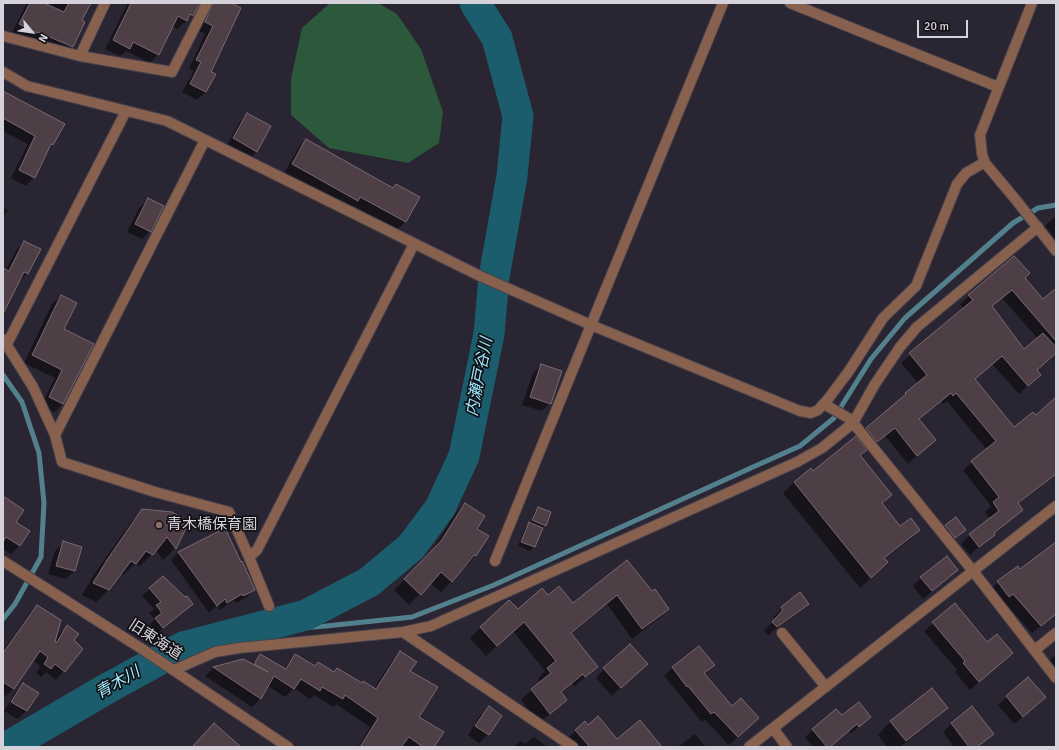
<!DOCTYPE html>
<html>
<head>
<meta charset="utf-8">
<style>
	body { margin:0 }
	#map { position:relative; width:1059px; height:750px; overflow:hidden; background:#2a2532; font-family:Signika,sans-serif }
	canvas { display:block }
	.frame { position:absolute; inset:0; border:4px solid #d6d2db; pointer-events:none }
	.north { position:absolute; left:12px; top:12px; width:40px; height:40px; -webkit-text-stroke:3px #120f15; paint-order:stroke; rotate:119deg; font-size:11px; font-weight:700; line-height:16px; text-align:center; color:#d6d2db }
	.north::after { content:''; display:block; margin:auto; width:14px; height:18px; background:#d6d2db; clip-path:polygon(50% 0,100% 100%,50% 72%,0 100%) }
	.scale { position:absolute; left:917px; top:20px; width:51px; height:18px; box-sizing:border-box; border:2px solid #d6d2db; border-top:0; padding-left:5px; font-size:12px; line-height:14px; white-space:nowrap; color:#d6d2db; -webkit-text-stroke:3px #120f15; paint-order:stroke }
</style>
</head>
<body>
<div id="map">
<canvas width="1059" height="750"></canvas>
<div class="frame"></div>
<div class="north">N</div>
<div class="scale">20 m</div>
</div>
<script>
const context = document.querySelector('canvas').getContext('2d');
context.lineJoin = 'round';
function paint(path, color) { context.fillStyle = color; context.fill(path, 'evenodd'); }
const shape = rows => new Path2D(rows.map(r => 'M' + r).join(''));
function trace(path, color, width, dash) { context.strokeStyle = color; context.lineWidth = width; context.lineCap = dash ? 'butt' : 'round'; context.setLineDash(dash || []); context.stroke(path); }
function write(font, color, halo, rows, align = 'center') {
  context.font = font + ' Signika,"Noto Sans JP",sans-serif'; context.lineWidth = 3.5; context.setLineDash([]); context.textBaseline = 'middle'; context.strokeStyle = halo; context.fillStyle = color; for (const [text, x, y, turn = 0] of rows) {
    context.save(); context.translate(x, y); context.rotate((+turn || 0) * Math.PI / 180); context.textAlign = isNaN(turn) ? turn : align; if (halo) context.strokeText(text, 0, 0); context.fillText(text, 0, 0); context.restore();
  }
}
paint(shape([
	[330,3,378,3,397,14,421,49,443,112,439,143,408,163,329,148,291,115,291,79,302,28]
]), '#2c583c');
paint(shape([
	[27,3,90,3,81,21,84,22,72,47,63,55,28,41,12,33],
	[128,3,229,3,206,92,197,100,182,92,194,71,189,69,205,34,197,30,204,8,198,5,192,15,184,24,183,23,178,29,172,26,158,54,150,63,126,51,120,56,105,49],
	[3,92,53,145,48,149,34,177,26,186,11,178,28,144,3,131],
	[247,115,257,151,248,160,226,147,239,123],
	[306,141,392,188,396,185,405,222,397,230,352,205,348,209,284,173,298,149],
	[148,200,150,231,142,239,127,232,139,208],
	[3,207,8,210,3,217],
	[1056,216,1056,240,1045,226],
	[24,242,39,250,27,274,19,282,18,282,3,307,3,272,6,270,16,251],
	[1024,278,1043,300,1056,289,1056,352,1036,370,1031,383,1019,394,992,364,974,380,1013,428,1036,416,1056,398,1056,474,1018,504,1022,510,970,555,961,544,970,535,990,519,985,512,991,506,963,470,987,450,947,401,943,404,941,401,919,420,935,440,908,464,885,436,874,446,873,445,867,450,867,449,859,456,891,495,882,504,900,528,919,530,908,541,884,559,876,573,860,588,783,493,794,482,812,472,856,439,918,383,901,363,964,309,960,304,969,296],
	[1002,298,1038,339,1023,351,991,307],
	[61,296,63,404,54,412,41,406,55,378,24,363,52,304],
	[541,365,550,403,542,411,522,405,533,373],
	[3,497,15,522,20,545,11,554,3,549],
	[465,504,476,529,475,556,441,592,430,583,409,605,394,590,430,554,454,515],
	[538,508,545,525,541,530,534,547,530,551,518,546,525,528,530,523,534,512],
	[143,510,188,523,175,548,163,560,156,550,140,566,135,563,123,575,120,573,108,590,96,602,82,595,95,573,131,522],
	[946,526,961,534,950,541,942,530],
	[224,530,253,590,246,598,235,603,234,600,220,610,217,605,209,613,171,560,178,553],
	[64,542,81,547,74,571,66,579,48,574,55,551],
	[1056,543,1056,614,1032,633,1004,602,1000,605,989,591,998,582,1018,567,1020,570],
	[627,561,652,592,668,609,658,619,632,639,607,604,571,634,597,667,575,686,572,684,560,694,565,700,555,710,539,723,521,700,540,682,538,679,545,671,513,631,486,656,470,638,509,601,518,610,548,597,573,605],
	[163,577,192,604,155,635,149,625,155,619,149,613,154,609,142,596],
	[921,578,948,578,923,599,913,586],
	[800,594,808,604,799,612,768,635,764,631,775,619,773,617],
	[955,604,987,643,1012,653,970,690,955,672,957,670,924,631],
	[38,606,54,643,59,634,68,626,72,640,82,649,56,680,46,672,41,677,36,673,40,666,32,660,13,689,5,697,3,696,3,651,29,614],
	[699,647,713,665,704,674,732,708,749,726,729,745,705,720,702,722,664,676,672,668],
	[400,652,409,671,417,718,433,747,403,747,401,745,400,747,358,747,370,727,336,704,333,707,314,695,310,699,294,688,285,697,268,686,260,699,252,707,205,676,213,668,243,660,251,664,260,656,284,669,295,655,314,667,318,663,333,672,337,669,362,684,374,689,392,661],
	[1056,654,1056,668,1050,660],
	[604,669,638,672,612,696,596,678],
	[1028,678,1036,706,1014,724,998,705],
	[23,684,37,693,26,711,18,719,4,711,15,693],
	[932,689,947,708,934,720,900,747,887,747,878,735,890,722],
	[972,707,993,734,978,747,954,747,943,732,951,724],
	[489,708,501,716,488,734,479,743,468,735,480,716],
	[836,710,841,716,870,717,851,733,849,731,830,747,813,747,805,737],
	[585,722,588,726,617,740,661,747,574,747,567,739],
	[695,734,705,747,678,747],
	[533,737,548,747,514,747,520,741,525,744]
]), '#0007');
trace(shape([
	[3,375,22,402,39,453,44,503,41,557,15,604,3,619],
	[235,633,326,626,412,617,494,585,753,467,800,446,834,418,871,359,905,318,1013,223,1038,208,1056,205]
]), '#53808d', 5);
trace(shape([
	[7,747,108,688,183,647,306,615,369,582,411,547,440,508,464,456,489,334,494,277,512,176,518,116,497,38,475,3]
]), '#1b5d6c', 31);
const building = shape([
	[30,3,44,3,64,12,69,3,91,3,82,20,85,22,73,47,38,32,37,33,19,24,30,3],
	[131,3,200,3,193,16,190,14,187,21,178,16,159,55,133,42,130,49,113,40,131,3],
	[213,3,231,3,241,8,211,72,216,74,206,92,190,84,201,62,196,60,213,26,205,22,213,3],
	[3,91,65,124,53,145,51,144,35,178,19,170,35,136,3,118,3,91],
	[247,113,271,126,257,152,233,138,247,113],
	[306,139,393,188,396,184,420,197,406,222,360,197,358,201,292,164,306,139],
	[148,198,164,206,151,232,135,224,148,198],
	[24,241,41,249,28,274,24,272,3,314,3,268,9,271,24,241],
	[1014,256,1030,273,1025,278,1043,299,1056,288,1056,341,1012,290,992,306,1024,349,1043,333,1056,347,1056,353,1037,370,1041,375,1028,386,1002,356,975,379,1014,427,1033,412,1036,415,1056,397,1056,474,1018,503,1023,510,994,533,995,535,979,547,969,534,999,511,993,502,999,497,971,461,996,441,956,393,953,396,951,393,919,419,936,440,917,456,895,428,877,442,866,428,906,394,905,393,927,375,909,353,973,300,968,295,1014,256],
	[61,295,77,303,64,329,94,344,63,404,49,397,62,370,32,355,61,295],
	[541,364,562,371,551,404,530,397,541,364],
	[856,436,867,450,860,455,892,495,882,503,900,526,911,518,920,530,884,558,888,562,871,578,794,482,811,468,813,471,856,436],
	[3,496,24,510,16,522,30,531,20,546,6,537,3,542,3,496],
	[465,503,485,516,477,529,489,536,476,556,474,555,452,582,441,572,421,595,404,579,441,541,465,503],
	[538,507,551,512,546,526,532,520,538,507],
	[142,509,172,512,189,522,176,549,167,537,153,555,146,551,136,564,131,561,109,590,93,583,107,560,142,509],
	[956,517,966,530,955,538,945,525,956,517],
	[529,522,543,528,535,547,521,542,529,522],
	[225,528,241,562,242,561,255,590,243,596,242,594,227,603,225,599,217,606,178,552,225,528],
	[63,541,82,547,75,571,56,566,63,541],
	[1056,542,1056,614,1041,626,1013,594,1009,597,997,581,1018,566,1020,569,1056,542],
	[947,556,958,570,932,591,920,577,947,556],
	[627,560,652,591,655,589,669,609,642,629,617,595,571,633,598,667,585,677,583,674,561,692,567,700,550,714,531,689,551,673,547,668,556,661,524,622,497,646,480,627,509,600,518,609,542,588,548,595,559,586,573,603,627,560],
	[163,576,185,597,187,596,193,604,163,628,155,618,162,613,156,605,161,602,149,588,163,576],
	[800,592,809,604,777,627,772,622,783,610,781,607,800,592],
	[955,603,987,642,997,634,1013,653,979,682,963,663,965,661,932,622,955,603],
	[37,605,61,620,55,642,57,642,67,625,79,634,74,640,83,649,65,672,55,664,51,669,44,664,48,657,40,651,14,689,3,682,3,653,37,605],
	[630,644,648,664,621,688,603,668,630,644],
	[699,646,715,665,704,673,732,706,741,698,759,718,738,737,714,712,711,714,688,686,687,687,672,667,699,646],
	[400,651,417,662,410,671,438,687,419,717,444,732,434,747,423,747,409,737,401,747,360,747,378,718,345,695,343,699,322,687,320,691,301,679,294,689,274,676,261,699,213,667,243,659,268,672,254,664,260,654,286,669,295,654,315,666,318,662,334,672,337,668,362,683,363,681,376,689,400,651],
	[1028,677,1046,697,1023,717,1006,696,1028,677],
	[23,683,39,693,27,711,11,702,23,683],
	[932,688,948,708,906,741,890,721,932,688],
	[859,702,871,717,859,727,857,724,830,747,827,747,812,729,836,709,842,715,859,702],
	[489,706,502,716,489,735,475,726,489,706],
	[972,706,994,734,977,747,969,747,951,723,972,706],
	[598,716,617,739,640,720,662,747,590,747,575,730,585,721,588,725,598,716],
	[214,723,241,747,192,747,214,723]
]);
paint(building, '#4e3e46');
trace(building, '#7a6971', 1);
const minor = shape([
	[790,3,998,87],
	[1032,3,980,135,982,154,985,163,1016,200,1056,251],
	[3,36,80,56,172,72,207,3],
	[80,56,105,3],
	[3,72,27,86,167,121,480,276,591,325,800,411,811,413,818,410,828,399,849,371,883,318,916,286,957,184,966,173,985,162],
	[3,339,33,387,55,435,62,462,155,492,229,512,249,557,269,606],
	[7,344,126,111],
	[824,404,850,419,973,571,1056,678],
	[55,435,205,140],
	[249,557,257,550,414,244],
	[3,561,139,647,288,747],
	[495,561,591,325,723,3],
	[403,632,573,747],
	[782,633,826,687],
	[1035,650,1056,633],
	[174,670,215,652,239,648,403,632,431,626,797,462,822,448,853,423,875,384,900,347,917,327,1038,227],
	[773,728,787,747],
	[749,747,1056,506]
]);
trace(minor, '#46414d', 12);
trace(minor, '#87614d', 10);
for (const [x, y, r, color] of [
	[159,525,4,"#8d6e63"]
]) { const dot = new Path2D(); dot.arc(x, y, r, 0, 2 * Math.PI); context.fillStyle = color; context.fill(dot); trace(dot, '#120f15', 1.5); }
write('15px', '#d6d2db', '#120f15', [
	["青木橋保育園",167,525]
], 'left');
write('15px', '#d6d2db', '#120f15', [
	["旧東海道",155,640,33]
]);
write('italic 16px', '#9feafe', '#120f15', [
	["内瀬戸谷川",480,377,-79],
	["青木川",118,683,-30]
]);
</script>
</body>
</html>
